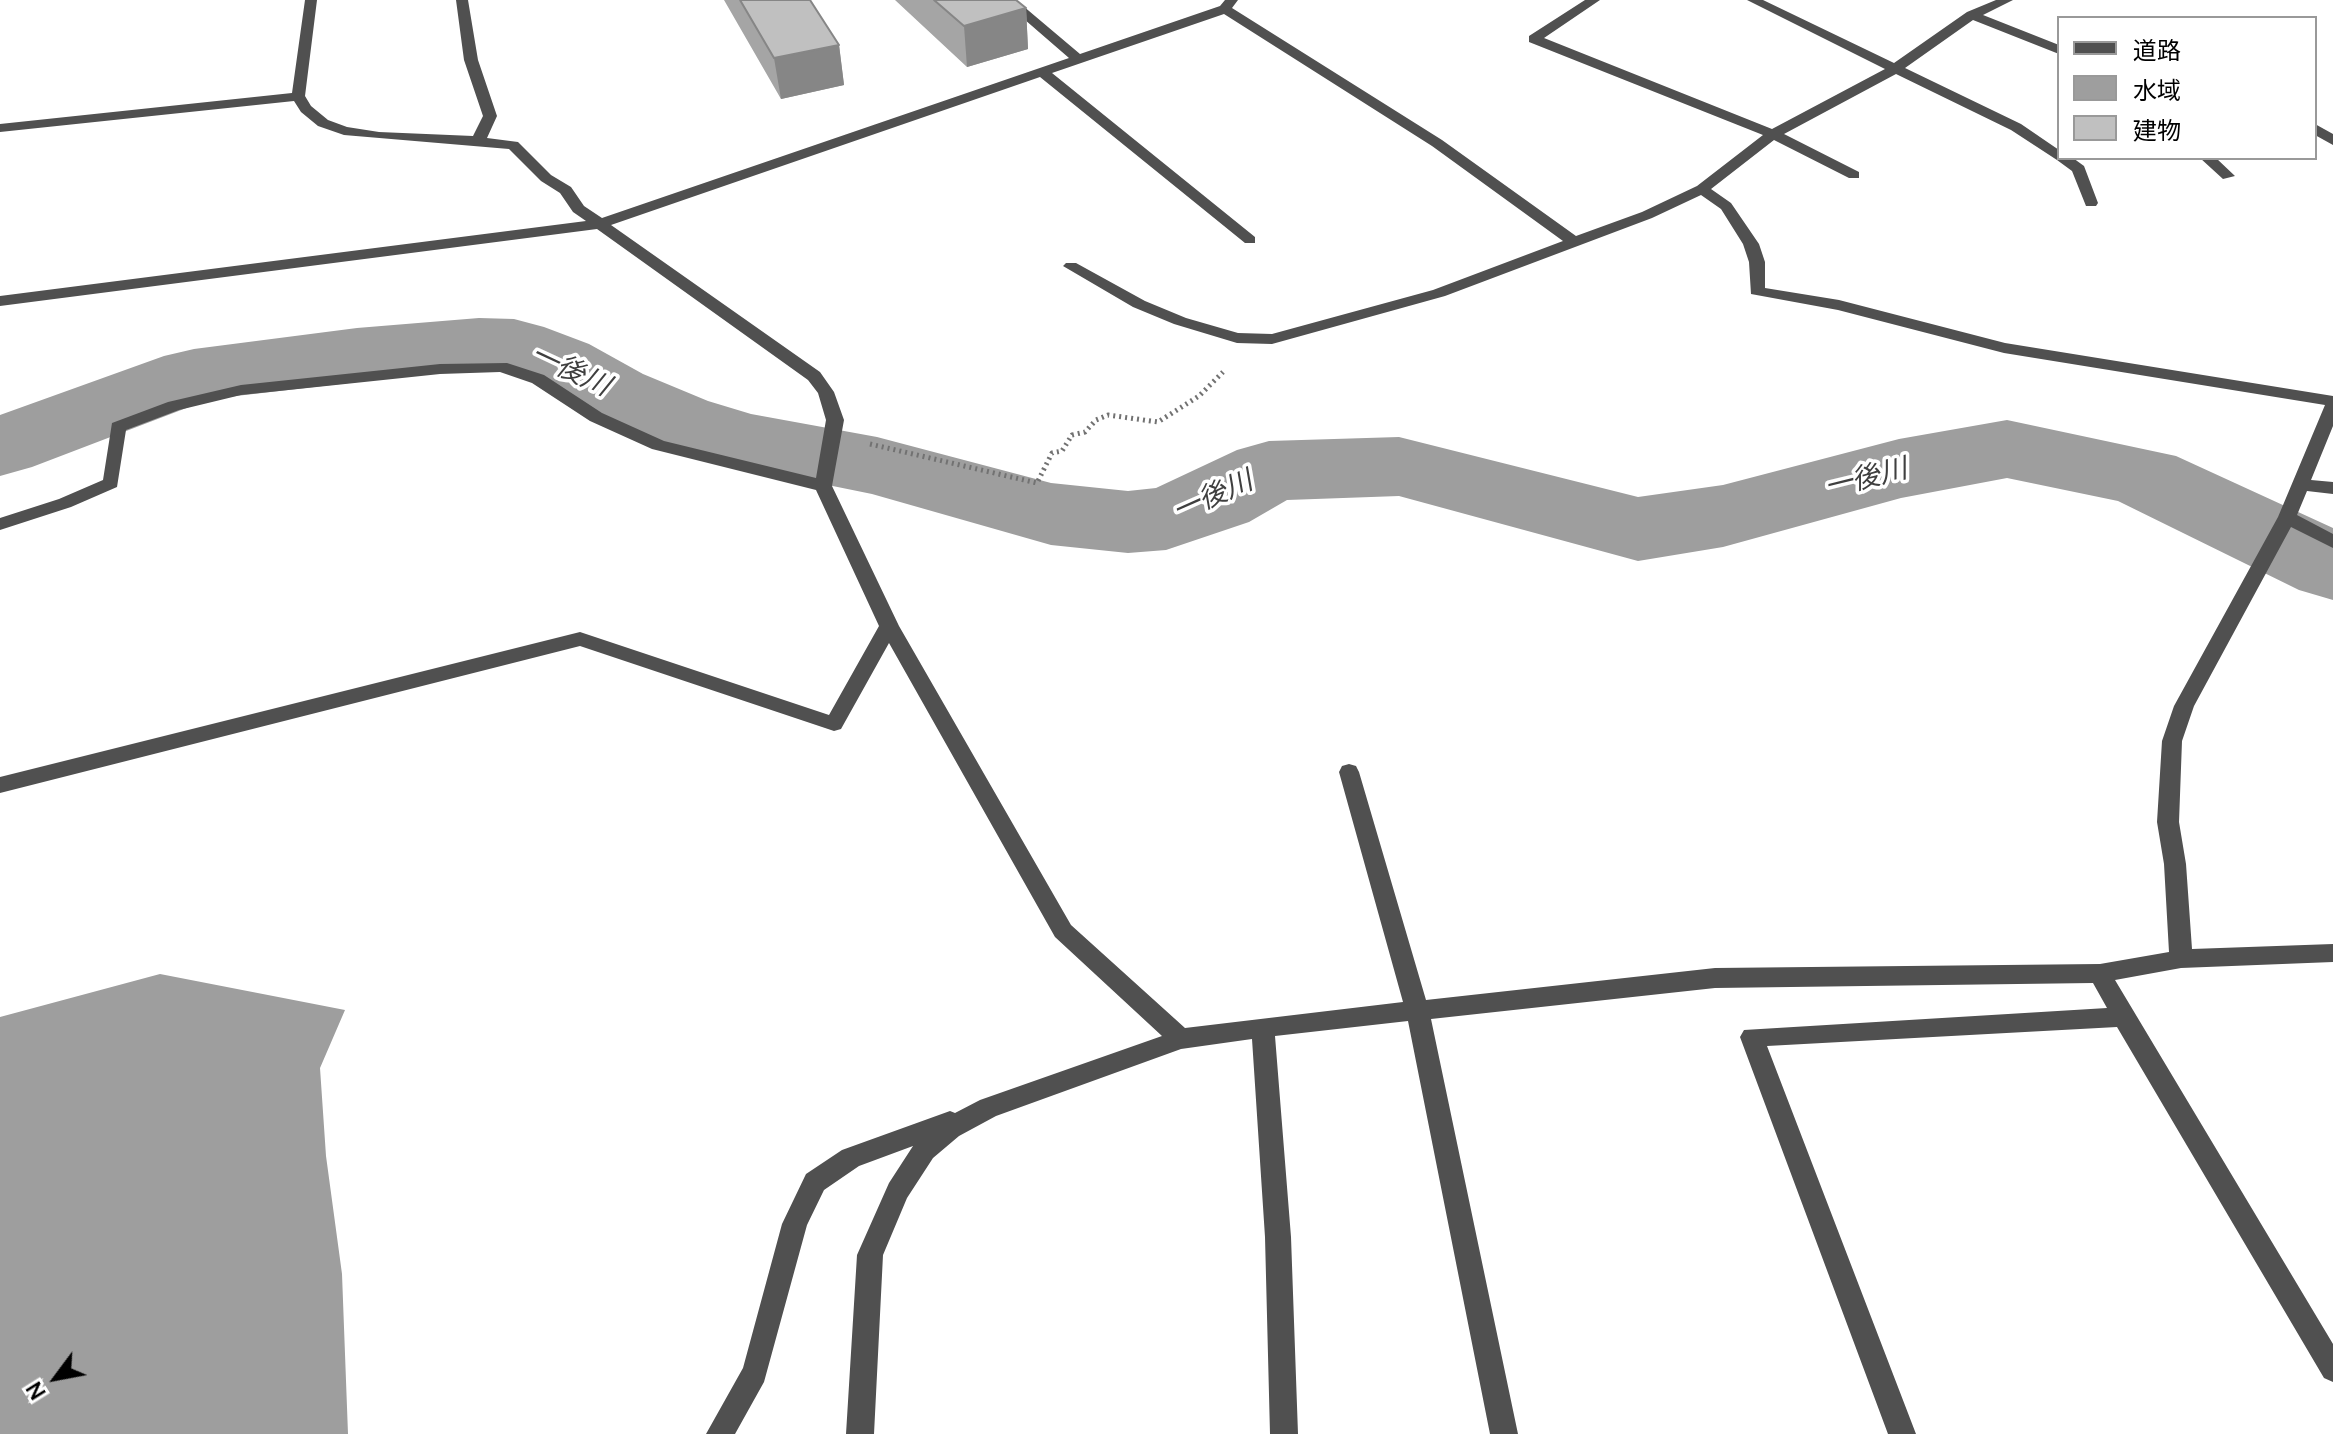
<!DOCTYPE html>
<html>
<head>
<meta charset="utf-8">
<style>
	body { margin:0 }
	#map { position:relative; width:2333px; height:1434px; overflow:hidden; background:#fff; font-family:Manrope,"Noto Sans JP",sans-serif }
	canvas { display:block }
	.legend { position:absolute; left:2057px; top:16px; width:260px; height:144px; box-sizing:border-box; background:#fff; border:2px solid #999; margin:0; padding:10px 14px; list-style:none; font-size:24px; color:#000 }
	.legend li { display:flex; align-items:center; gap:16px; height:40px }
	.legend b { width:40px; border:2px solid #999 }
	.north { position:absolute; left:16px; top:1338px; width:80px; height:80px; -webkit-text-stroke:6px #fff; paint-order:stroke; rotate:238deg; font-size:22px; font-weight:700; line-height:32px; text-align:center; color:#000 }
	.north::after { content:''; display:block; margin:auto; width:28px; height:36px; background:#000; clip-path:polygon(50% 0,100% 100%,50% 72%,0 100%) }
</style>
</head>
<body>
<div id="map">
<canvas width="2333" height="1434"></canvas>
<ul class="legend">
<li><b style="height:10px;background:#505050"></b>道路</li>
<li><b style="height:22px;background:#9e9e9e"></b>水域</li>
<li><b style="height:22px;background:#c0c0c0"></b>建物</li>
</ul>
<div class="north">N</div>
</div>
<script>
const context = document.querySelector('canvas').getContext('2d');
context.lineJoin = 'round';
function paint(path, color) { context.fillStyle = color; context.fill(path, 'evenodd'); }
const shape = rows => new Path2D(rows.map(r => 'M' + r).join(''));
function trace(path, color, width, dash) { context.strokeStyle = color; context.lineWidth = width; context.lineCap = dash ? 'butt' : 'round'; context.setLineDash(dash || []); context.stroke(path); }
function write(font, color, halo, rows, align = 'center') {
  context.font = font + ' Manrope,"Noto Sans JP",sans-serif'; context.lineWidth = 7; context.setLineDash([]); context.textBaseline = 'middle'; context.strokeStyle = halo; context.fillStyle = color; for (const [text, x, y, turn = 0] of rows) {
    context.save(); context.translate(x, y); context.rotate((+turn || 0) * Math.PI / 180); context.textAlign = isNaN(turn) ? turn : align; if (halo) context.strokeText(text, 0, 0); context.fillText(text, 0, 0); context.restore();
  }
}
paint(shape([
	[160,974,345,1010,320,1068,326,1156,342,1274,348,1434,0,1434,0,1017]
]), '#9e9e9e');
paint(shape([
	[479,318,514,319,544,327,589,344,643,374,708,401,751,414,877,437,1051,483,1128,491,1156,488,1237,450,1269,441,1399,437,1638,497,1723,485,1899,439,2007,420,2176,456,2333,528,2333,600,2299,590,2118,501,2007,478,1901,498,1723,547,1638,561,1399,496,1287,500,1249,522,1166,550,1128,553,1051,545,872,494,710,461,646,441,581,412,529,380,501,370,479,368,210,399,32,467,0,476,0,415,164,356,194,349,357,328,479,318]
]), '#9e9e9e');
trace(shape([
	[870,444,1037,483,1052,453,1062,451,1072,435,1085,432,1096,420,1108,415,1158,422,1199,396,1223,372]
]), '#727272', 5, [2, 4]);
paint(shape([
	[305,0,317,0,305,96,311,106,328,120,347,127,379,132,473,136,483,116,464,60,456,0,468,0,478,60,497,116,487,138,518,142,551,175,571,187,584,206,602,218,1069,58,1002,0,1016,0,1080,54,1220,6,1225,0,1238,0,1232,8,1442,140,1576,236,1642,212,1697,186,1763,135,1529,42,1529,36,1585,0,1600,0,1544,38,1772,129,1885,69,1747,0,1763,0,1894,63,1967,12,1996,0,2013,0,1983,15,2059,45,2059,54,1973,20,1905,68,2021,124,2059,150,2059,158,2073,158,2084,166,2098,203,2096,206,2086,206,2072,171,2057,160,2011,130,1896,74,1784,134,1859,172,1859,178,1849,178,1774,140,1711,189,1731,203,1759,244,1765,262,1765,288,1839,300,2005,343,2333,396,2333,426,2311,480,2333,482,2333,494,2307,491,2297,515,2333,534,2333,548,2291,527,2194,706,2182,741,2179,822,2186,864,2192,949,2333,944,2333,962,2181,968,2115,980,2333,1344,2333,1382,2324,1378,2117,1027,1767,1046,1916,1434,1888,1434,1740,1037,1744,1030,2107,1008,2093,983,1715,988,1431,1019,1518,1434,1490,1434,1408,1021,1275,1036,1291,1237,1298,1434,1270,1434,1265,1237,1252,1039,1181,1049,996,1116,959,1136,933,1158,907,1198,883,1255,874,1434,846,1434,857,1255,889,1183,913,1146,859,1166,824,1190,807,1225,764,1382,735,1434,706,1434,743,1368,782,1224,806,1174,842,1150,950,1111,955,1113,980,1100,1162,1036,1055,937,889,643,841,729,834,731,580,646,0,793,0,777,580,632,829,715,879,626,816,490,652,449,590,421,532,383,500,372,440,374,241,395,179,410,126,430,117,487,71,507,0,530,0,518,59,499,103,480,112,423,168,402,241,385,440,364,507,363,544,375,602,413,664,441,816,478,826,420,818,393,808,380,597,229,0,306,0,296,586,221,573,212,560,193,541,181,509,149,344,135,318,126,301,112,294,101,0,132,0,124,292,93,305,0],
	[1224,14,1432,146,1563,241,1433,290,1272,334,1238,333,1186,318,1145,301,1076,263,1066,263,1063,266,1133,307,1174,324,1237,343,1272,344,1445,296,1652,218,1701,195,1721,209,1743,244,1749,262,1751,294,1838,310,2004,353,2325,405,2278,517,2174,706,2162,741,2157,822,2164,864,2169,952,2100,964,1715,968,1426,1000,1359,772,1356,766,1349,764,1342,766,1339,772,1403,1002,1185,1028,1071,925,899,626,832,486,844,420,834,392,820,372,611,225,1040,77,1245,243,1255,243,1255,237,1052,73,1224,14],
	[2315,124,2333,134,2333,145,2315,135,2315,124],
	[2200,158,2216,158,2235,176,2223,179,2200,158]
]), '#505050');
paint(shape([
	[724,0,810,0,839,45,844,85,781,99],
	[895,0,1016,0,1026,8,1028,49,967,67]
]), '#a5a5a5');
paint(shape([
	[1026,8,1028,49,967,67,964,26],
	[839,45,844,85,781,99,774,58]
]), '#868686');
const building = shape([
	[740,0,810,0,839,45,774,58,740,0],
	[934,0,1016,0,1026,8,964,26,934,0]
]);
paint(building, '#c0c0c0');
trace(building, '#868686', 2);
write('italic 28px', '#3f3f3f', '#fff', [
	["一後川",570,371,25],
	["一後川",1866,479,-14],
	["一後川",1213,497,-24]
]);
</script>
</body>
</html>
